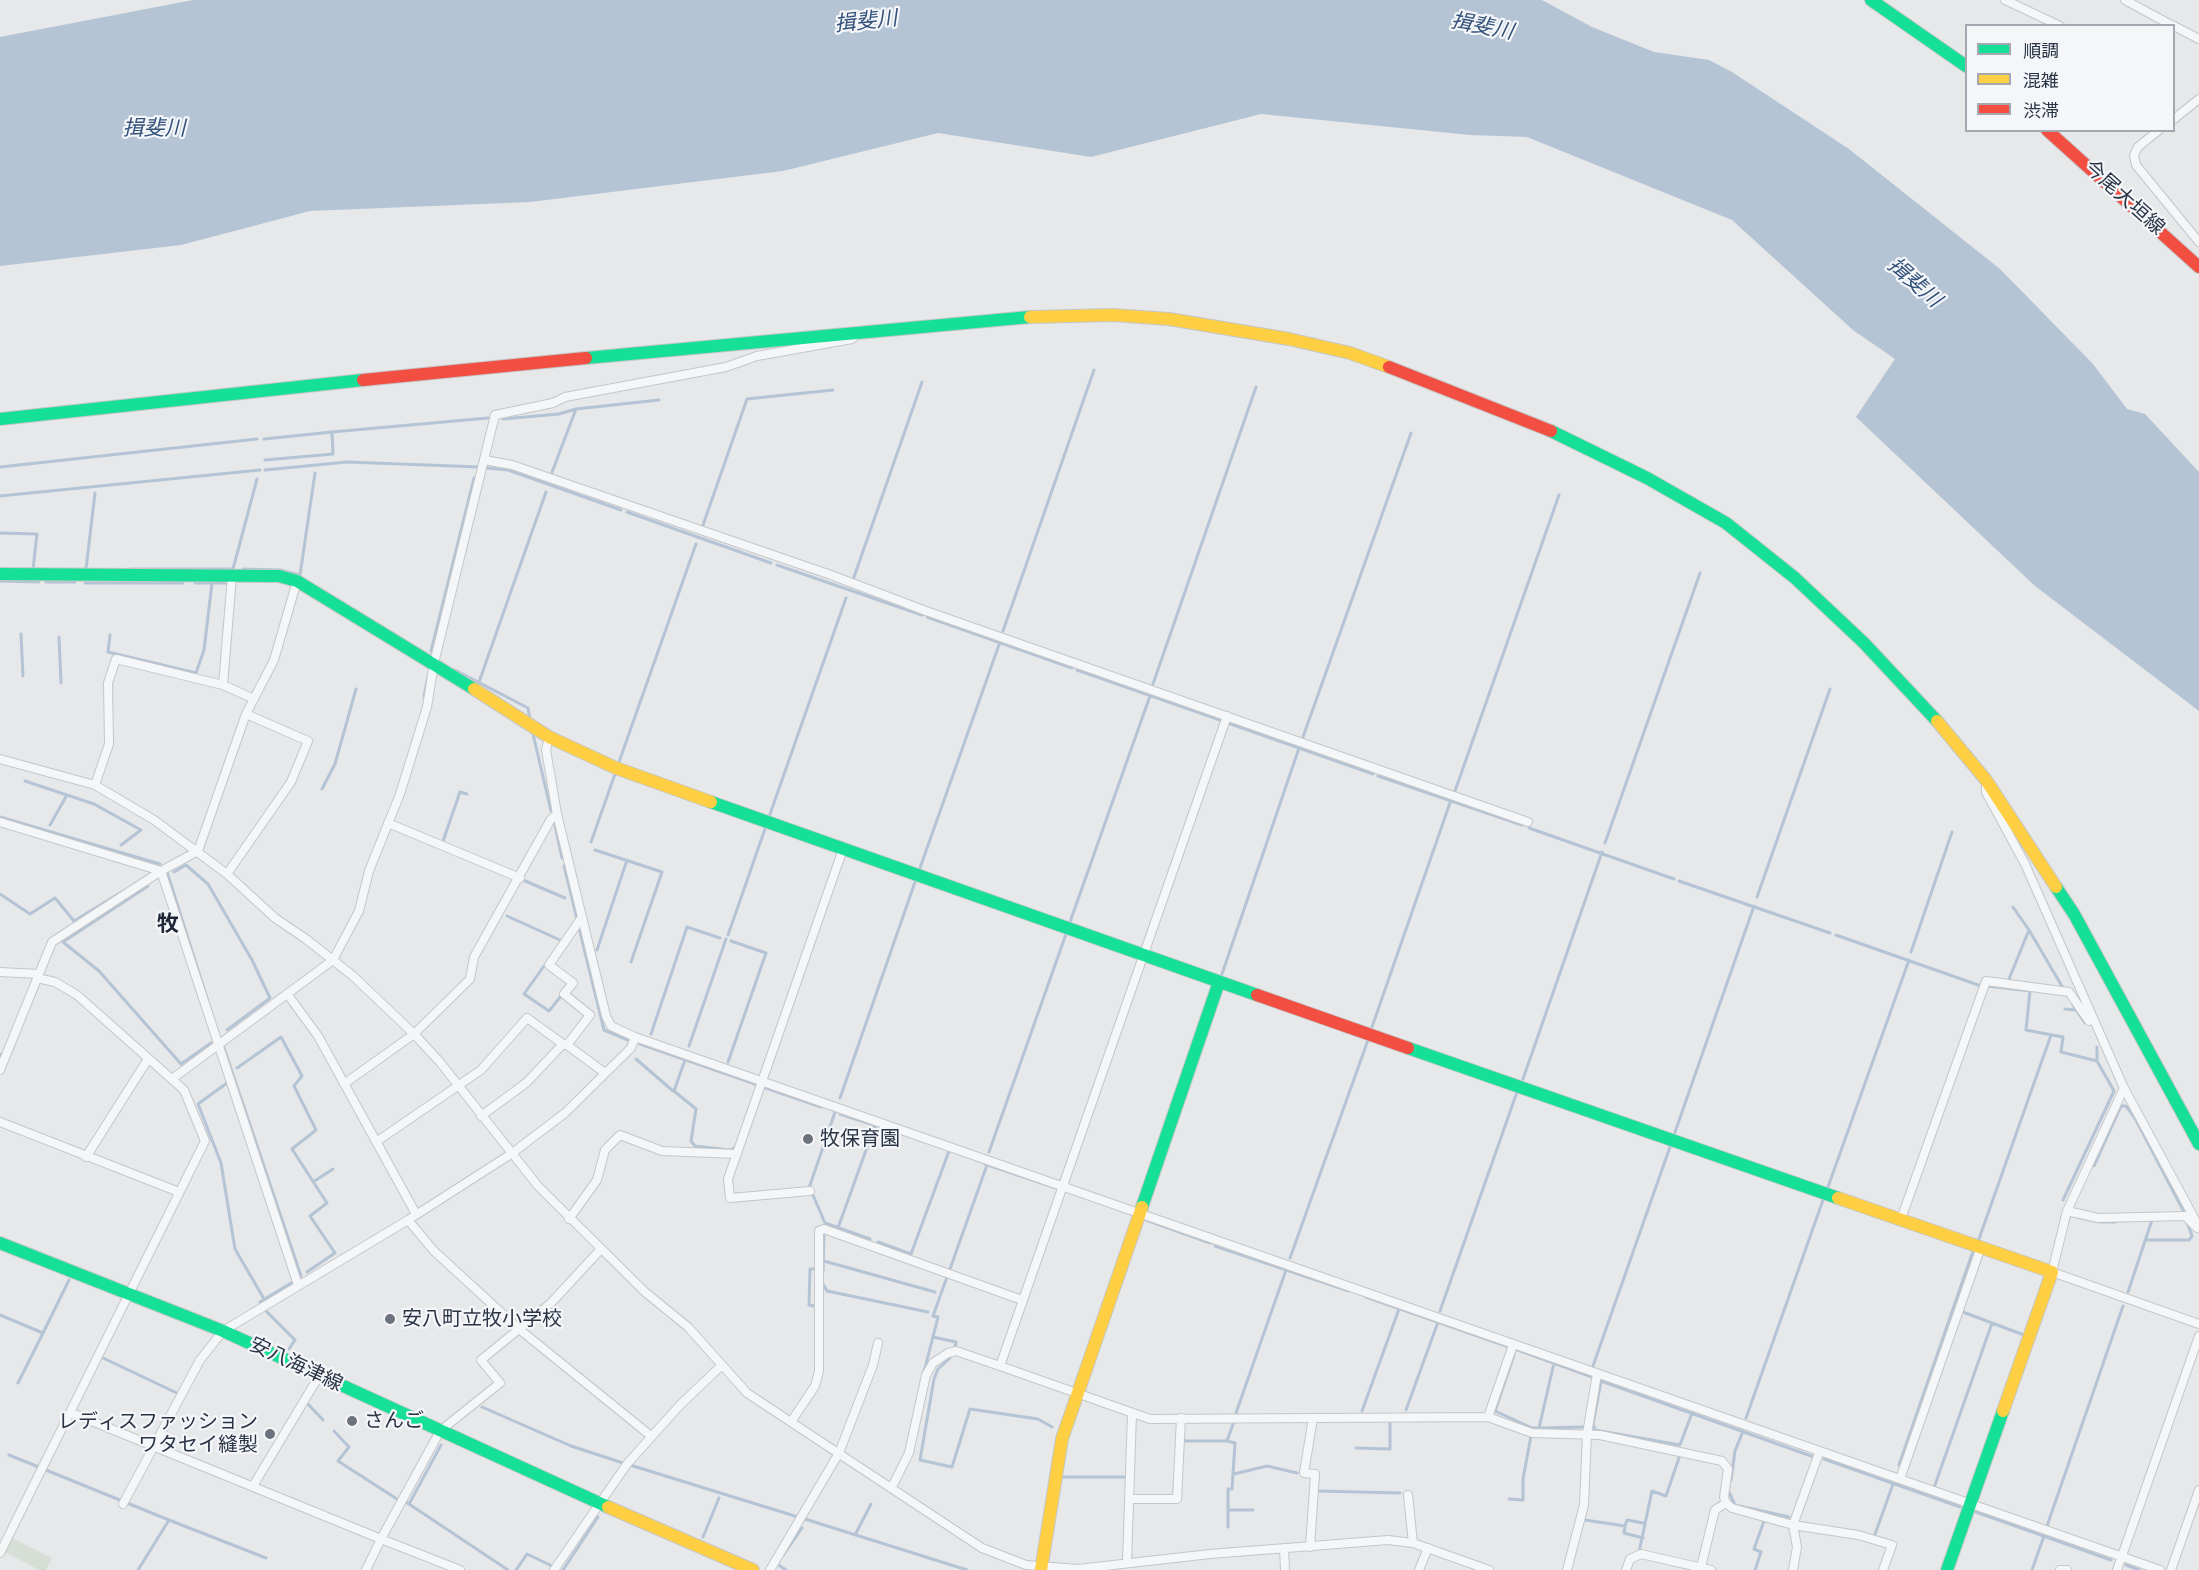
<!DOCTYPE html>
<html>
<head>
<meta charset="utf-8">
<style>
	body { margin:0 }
	#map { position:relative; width:2199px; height:1570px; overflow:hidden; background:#e6e8ea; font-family:Helvetica,"Noto Sans JP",sans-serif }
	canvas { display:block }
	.legend { position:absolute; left:1965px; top:24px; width:210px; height:108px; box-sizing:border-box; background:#f4f6f9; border:2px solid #a4a8b1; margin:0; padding:8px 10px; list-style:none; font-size:18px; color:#2b3445 }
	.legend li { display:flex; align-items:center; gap:12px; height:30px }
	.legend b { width:30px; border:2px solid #a4a8b1 }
</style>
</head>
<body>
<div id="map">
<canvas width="2199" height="1570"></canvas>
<ul class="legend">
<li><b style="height:8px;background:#16e098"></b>順調</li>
<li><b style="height:8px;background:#ffcf43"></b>混雑</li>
<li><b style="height:8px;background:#f24e42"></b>渋滞</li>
</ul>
</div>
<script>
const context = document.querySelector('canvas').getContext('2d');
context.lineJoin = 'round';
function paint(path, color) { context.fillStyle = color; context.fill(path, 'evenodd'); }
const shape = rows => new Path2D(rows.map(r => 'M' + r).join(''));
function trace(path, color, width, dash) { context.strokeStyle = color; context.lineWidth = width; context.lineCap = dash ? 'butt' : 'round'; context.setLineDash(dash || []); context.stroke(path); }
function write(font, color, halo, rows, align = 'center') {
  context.font = font + ' Helvetica,"Noto Sans JP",sans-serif'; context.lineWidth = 4.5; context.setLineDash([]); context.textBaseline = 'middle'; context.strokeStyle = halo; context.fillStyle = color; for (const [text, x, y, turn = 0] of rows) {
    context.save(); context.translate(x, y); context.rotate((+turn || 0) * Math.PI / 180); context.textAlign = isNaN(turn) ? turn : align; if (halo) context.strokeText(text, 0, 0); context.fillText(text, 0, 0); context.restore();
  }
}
paint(shape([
	[12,1538,52,1558,46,1570,39,1570,5,1552]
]), '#d6ded6');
paint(shape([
	[193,0,1542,0,1592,27,1654,52,1709,60,1732,72,1849,149,2000,269,2093,364,2127,409,2145,414,2199,472,2199,711,2035,586,1856,417,1895,359,1853,330,1732,220,1527,137,1470,135,1261,114,1091,157,938,133,783,171,530,202,310,211,181,245,0,266,0,37]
]), '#b4c4d5');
trace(shape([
	[576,409,659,400],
	[503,419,559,414,576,409,551,475],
	[264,439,332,432],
	[333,454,332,432,488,418],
	[265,460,333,454],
	[0,467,257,439],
	[487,468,508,470,621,510],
	[265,470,347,462,480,467],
	[0,496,260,470],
	[627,512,771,563],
	[702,528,747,399,833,390],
	[0,533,37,534,33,569],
	[777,565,922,615],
	[83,569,86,569,95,493],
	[130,569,233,569,257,479],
	[243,569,280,570,300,575,315,473],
	[853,580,922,382],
	[0,581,39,582],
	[46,582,75,582],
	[85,583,183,583],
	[212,583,227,583],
	[927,617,1072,668],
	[1003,631,1094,370],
	[21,634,23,676],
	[110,635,108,652,196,673,204,650,212,583,195,583],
	[59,637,61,683],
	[431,651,474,478],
	[455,670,528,708,530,719],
	[1077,670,1223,721],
	[479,682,546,492],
	[1153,684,1256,387],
	[424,696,428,677],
	[1228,723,1373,774],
	[533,734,551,811],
	[1303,737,1411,433],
	[619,762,696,544],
	[1378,776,1522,825],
	[25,781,67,795],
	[322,789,335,764,356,689],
	[1455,791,1559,495],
	[0,817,160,864],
	[769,817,846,598],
	[554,821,562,858],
	[50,825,67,795,94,804,141,830,121,845],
	[1529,828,1674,879],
	[443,841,460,792,467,794],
	[591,842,615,774],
	[1605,843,1700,573],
	[595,850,662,872,631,962],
	[564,866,577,919],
	[920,868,1000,642],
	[167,872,211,1011],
	[174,872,186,865,208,884,252,960,270,998,227,1030],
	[523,880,565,898],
	[1679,881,1830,933],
	[148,886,63,942,99,971,181,1064,211,1043],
	[0,894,30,914,55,898,74,921,120,893],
	[1757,897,1830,689],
	[2013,907,2029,930],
	[507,916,560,940],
	[1070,922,1150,696],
	[579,928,604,1030,628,1040],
	[728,935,765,829],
	[1836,935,1981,986],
	[597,950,627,860],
	[1911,952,1952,832],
	[544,966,524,994,549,1011,561,996],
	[1222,974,1299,748],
	[2009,979,2029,930,2063,988],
	[1987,986,2030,991,2026,1030,2063,1037,2061,1052,2097,1061,2114,1091,2063,1200],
	[2073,1005,2085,1023],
	[2065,1009,2075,1010],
	[1372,1027,1451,800],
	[651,1034,687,927,720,938],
	[640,1044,758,1085],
	[223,1045,301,1276],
	[689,1046,726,939],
	[2097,1047,2097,1061],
	[0,1054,1,1055],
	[636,1059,673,1091],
	[685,1060,674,1091,696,1109,691,1141,695,1146,730,1150,734,1148],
	[728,1062,766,953,731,941],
	[237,1068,281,1037,302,1076,294,1086,316,1130,292,1149,327,1203,310,1216,335,1253,307,1272],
	[1523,1079,1602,852],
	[227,1083,198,1104,221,1163,235,1249,264,1299],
	[763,1087,821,1107],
	[840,1098,915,882],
	[840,1114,877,1126],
	[1674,1135,1754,906],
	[989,1152,1066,934],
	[985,1164,1056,1188],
	[2094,1166,2121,1106,2126,1106,2136,1120,2184,1212],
	[313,1182,333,1169],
	[1828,1187,1909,960],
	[809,1188,835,1112],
	[813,1195,825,1223,870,1239],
	[2077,1217,2100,1222,2115,1222],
	[1146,1220,1210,1243],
	[838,1228,875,1125],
	[1979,1239,2051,1035],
	[2147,1240,2189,1240,2192,1236,2187,1222],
	[878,1242,911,1254,949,1151],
	[1215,1246,1349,1291],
	[1290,1258,1368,1040],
	[824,1261,935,1292],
	[815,1269,810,1269,809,1305,815,1306],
	[950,1269,987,1165],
	[823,1271,824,1235],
	[823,1284,827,1291,928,1312],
	[2128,1292,2152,1220],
	[1366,1297,1509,1347],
	[260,1302,291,1283],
	[266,1311,295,1340,289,1349],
	[1440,1311,1517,1092],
	[0,1315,43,1333,69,1280],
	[1992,1323,2024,1335],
	[933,1337,956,1342,955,1347],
	[1515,1349,1592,1377],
	[1514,1355,1495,1411,1532,1428,1539,1428],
	[103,1358,179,1394],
	[950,1358,938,1369,934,1379,920,1460,952,1467,970,1409,1038,1419,1052,1427],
	[1554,1363,1539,1428,1584,1427],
	[1593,1366,1671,1144],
	[924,1372,938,1317,933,1316,947,1277],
	[18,1383,43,1333],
	[307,1403,323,1420],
	[482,1407,571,1446,623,1463],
	[1406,1410,1438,1322],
	[1362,1411,1399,1309],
	[1236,1413,1286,1270],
	[1746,1418,1823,1200],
	[1595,1429,1593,1424,1601,1381,1814,1457],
	[1595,1430,1680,1445,1692,1413],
	[334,1431,349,1447,338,1461,397,1499],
	[1184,1441,1227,1441,1233,1424],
	[1227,1441,1235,1443,1232,1489,1228,1489,1228,1527],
	[1356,1448,1390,1449,1390,1423],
	[9,1455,169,1520,138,1570],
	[1824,1459,1960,1507],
	[630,1465,798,1517],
	[1899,1465,1973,1251],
	[1234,1474,1267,1466,1297,1473],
	[1062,1477,1127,1477],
	[1731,1480,1735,1451,1743,1431],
	[1935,1485,1992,1323,1963,1312],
	[1317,1491,1400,1493],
	[1729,1492,1735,1505,1789,1517],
	[1509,1499,1523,1500,1523,1479,1531,1436],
	[406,1502,508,1570],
	[409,1504,441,1445],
	[1229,1510,1253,1510],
	[1976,1512,2111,1560],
	[805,1519,967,1570],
	[169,1520,266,1558],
	[1585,1520,1625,1526,1627,1520,1643,1523],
	[1625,1526,1624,1533,1643,1538],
	[2047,1526,2123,1306],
	[855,1535,871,1504],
	[703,1537,719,1498],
	[1874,1537,1893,1484],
	[1639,1552,1652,1491,1666,1496,1680,1455],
	[784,1554,802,1528],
	[777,1564,786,1570],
	[2126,1565,2139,1570],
	[516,1570,527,1554,552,1566],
	[563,1570,598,1517],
	[1755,1570,1761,1552,1754,1549,1764,1521],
	[2032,1570,2044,1536]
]), '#b4c4d5', 3);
const street = shape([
	[2005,0,2060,26],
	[2125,0,2173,26],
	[2174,26,2199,39],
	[2174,119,2199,99],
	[2159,130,2138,147,2134,155,2136,165,2199,242],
	[484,460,512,465,831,575,926,611,1528,822],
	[223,685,232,576],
	[549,737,546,750,557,814,606,1016,611,1026,635,1037,2160,1570],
	[0,759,95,785,154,820,227,874,275,918,306,939,353,976,414,1034,439,1061,538,1186,645,1292,688,1327,747,1393,982,1548,1026,1565,1078,1569,1210,1554,1388,1540,1413,1543,1489,1570],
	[1986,780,1986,792,2025,864,2124,1088,2199,1227],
	[95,785,109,744,108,683,116,659,223,685,254,699],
	[0,822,161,871,298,1285],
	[388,823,520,878],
	[227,874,291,782,308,741,246,714],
	[582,917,549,965,573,983,564,994,590,1015,567,1045,605,1073],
	[0,972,38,974],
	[288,995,318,1036,416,1214],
	[0,1070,52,942,161,871,198,851,246,714,274,660,297,581],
	[172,1079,333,960,359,911,369,871,400,794,427,707,434,663,495,415,553,403,565,397,726,367,757,356,852,339,859,333],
	[344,1084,414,1034,470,979,474,957,551,819,557,814],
	[2124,1088,2067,1211,2052,1272,2199,1324],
	[481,1116,526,1083,563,1044,566,1045],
	[0,1122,179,1192],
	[376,1142,481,1070,527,1018,563,1044],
	[86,1157,148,1059],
	[810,1191,730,1198,728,1179,843,849],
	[2067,1211,2098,1218,2185,1216,2197,1228],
	[569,1219,597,1180,605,1150,620,1135,662,1151,737,1154],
	[1901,1219,1986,981,2069,992,2089,1021],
	[408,1220,434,1251,519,1329,651,1436],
	[1000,1366,1227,716],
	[72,1413,381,1539,440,1431,500,1383,481,1360,551,1303,601,1249],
	[1488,1417,1532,1433,1600,1435,1722,1461,1728,1469,1724,1497,1726,1503,1732,1508,1793,1525,1819,1453],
	[791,1422,815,1386,819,1371,819,1231,824,1229,1022,1300],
	[1900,1479,1981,1247],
	[253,1486,319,1376],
	[892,1487,909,1453,926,1375,933,1363,948,1353,956,1351,1000,1366,1150,1419,1488,1417,1513,1345],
	[1408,1495,1413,1543],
	[1131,1499,1177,1499,1181,1418],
	[123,1504,200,1360,223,1331,408,1220,511,1154,565,1113,631,1048,635,1037],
	[1310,1547,1315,1474,1304,1473,1313,1418],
	[1284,1548,1285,1570],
	[0,1553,205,1141,184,1090,77,995,55,982,37,978],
	[1127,1562,1132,1413],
	[1701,1567,1715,1510,1726,1503],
	[366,1570,381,1539,460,1570],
	[554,1570,627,1464,680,1405,722,1365],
	[770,1570,839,1453,873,1365,878,1343],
	[1419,1570,1428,1548],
	[1567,1570,1584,1505,1587,1434,1597,1374],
	[1626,1570,1630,1559,1641,1554,1711,1570],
	[1793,1570,1797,1547,1793,1525,1858,1535,1892,1545,1883,1570],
	[2060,1570,2067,1570],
	[2117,1570,2199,1336],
	[2171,1570,2199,1490]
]);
const fast = shape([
	[1871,0,1966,66],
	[586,358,1030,317],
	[0,419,363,380],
	[1551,431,1647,478,1726,523,1795,578,1864,643,1937,721],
	[0,574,279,576,297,581,474,689],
	[711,802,1257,995],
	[2056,887,2074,914,2199,1144],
	[1408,1048,1838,1198],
	[1142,1207,1219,982],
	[0,1243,223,1331,608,1507],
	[1947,1570,2003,1411]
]);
const slow = shape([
	[1030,317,1113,315,1169,319,1289,339,1350,353,1389,367],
	[474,689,549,737,616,768,711,802],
	[1937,721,1986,780,2056,887],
	[1838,1198,2052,1272,2003,1411],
	[608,1507,753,1570],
	[1041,1570,1062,1439,1142,1207]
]);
const jam = shape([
	[2047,130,2199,267],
	[1389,367,1551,431],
	[363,380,586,358],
	[1257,995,1408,1048]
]);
trace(street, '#c4c6c8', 10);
trace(fast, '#c4c6c8', 14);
trace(slow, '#c4c6c8', 14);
trace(jam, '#c4c6c8', 14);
trace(street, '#f5f6f7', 8);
trace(fast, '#16e098', 12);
trace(slow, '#ffcf43', 12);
trace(jam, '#f24e42', 12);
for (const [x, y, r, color] of [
	[808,1139,6,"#6c737f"],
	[390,1319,6,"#6c737f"],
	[352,1421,6,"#6c737f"],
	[270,1434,6,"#6c737f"]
]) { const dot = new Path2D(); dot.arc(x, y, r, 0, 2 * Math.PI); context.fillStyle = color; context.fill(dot); trace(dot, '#f4f6f9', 2); }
write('20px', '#2b3445', '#f4f6f9', [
	["今尾大垣線",2124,198,42],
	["安八海津線",296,1365,25]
]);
write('20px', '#2b3445', '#f4f6f9', [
	["牧保育園",820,1139],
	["安八町立牧小学校",402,1319],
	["さんご",364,1421],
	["レディスファッション",258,1422,"right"],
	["ワタセイ縫製",258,1445,"right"]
], 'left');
write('italic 21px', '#34527a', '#f4f6f9', [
	["揖斐川",866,22,-6],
	["揖斐川",1482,27,11],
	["揖斐川",154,129],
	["揖斐川",1914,283,41]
]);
write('bold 22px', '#1d2536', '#f4f6f9', [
	["牧",168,925]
]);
</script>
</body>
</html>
